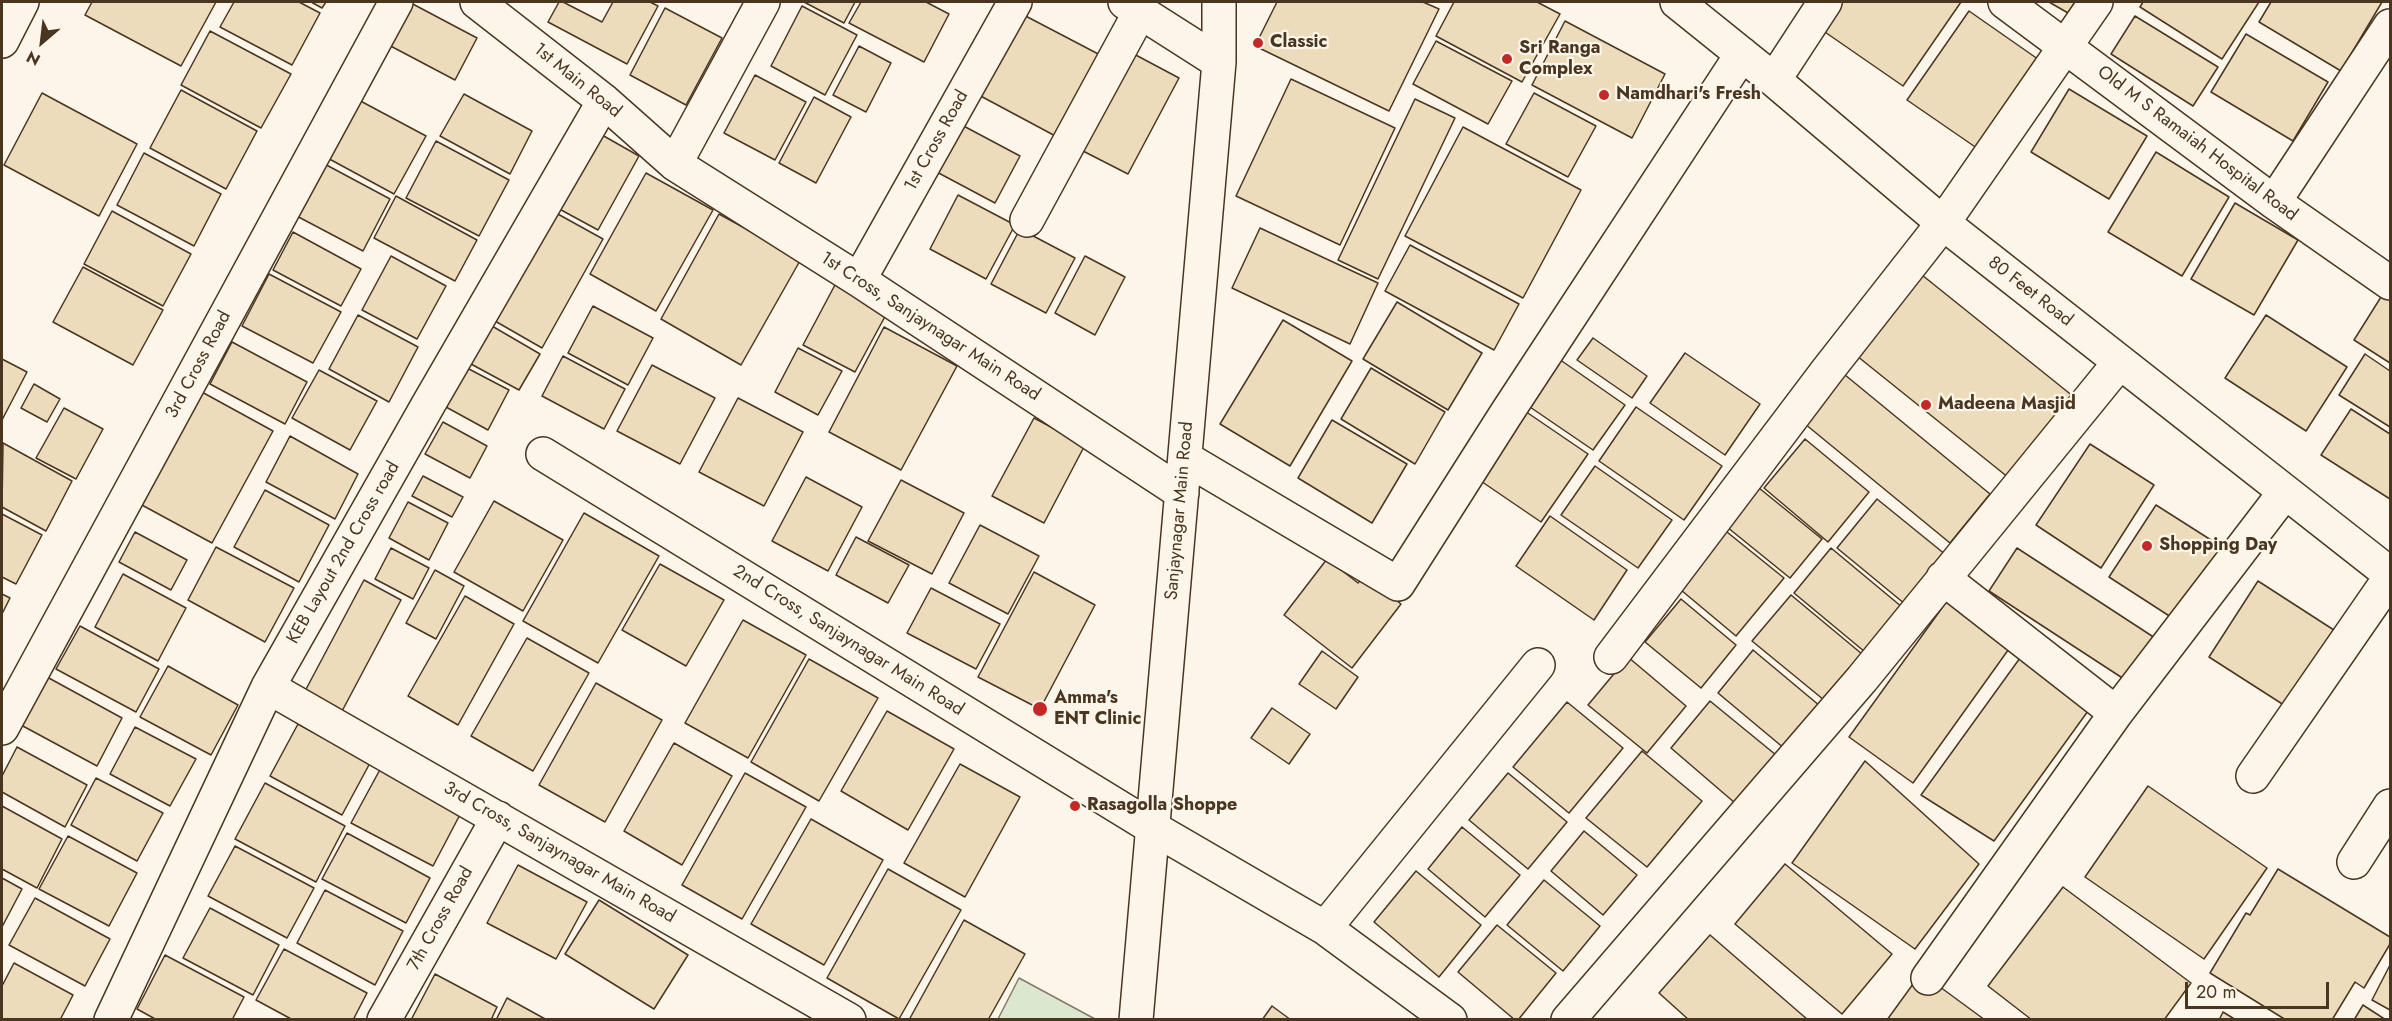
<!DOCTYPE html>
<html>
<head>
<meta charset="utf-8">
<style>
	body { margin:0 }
	#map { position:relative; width:2392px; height:1021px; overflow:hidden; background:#fbf6e9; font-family:Jost,sans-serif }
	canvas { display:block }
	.frame { position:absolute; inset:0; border:3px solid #4a3520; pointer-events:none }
	.north { position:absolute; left:12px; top:12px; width:60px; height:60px; -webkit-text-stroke:4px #fbf6e9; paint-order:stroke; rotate:208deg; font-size:16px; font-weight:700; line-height:24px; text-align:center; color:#4a3520 }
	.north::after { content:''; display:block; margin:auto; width:21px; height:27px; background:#4a3520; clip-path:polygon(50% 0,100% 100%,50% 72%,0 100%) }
	.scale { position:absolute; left:2185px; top:982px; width:144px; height:27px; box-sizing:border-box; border:3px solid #4a3520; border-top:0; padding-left:8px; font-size:18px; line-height:21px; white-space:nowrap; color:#4a3520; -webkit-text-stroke:4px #fbf6e9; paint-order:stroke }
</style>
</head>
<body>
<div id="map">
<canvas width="2392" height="1021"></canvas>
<div class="frame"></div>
<div class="north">N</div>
<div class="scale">20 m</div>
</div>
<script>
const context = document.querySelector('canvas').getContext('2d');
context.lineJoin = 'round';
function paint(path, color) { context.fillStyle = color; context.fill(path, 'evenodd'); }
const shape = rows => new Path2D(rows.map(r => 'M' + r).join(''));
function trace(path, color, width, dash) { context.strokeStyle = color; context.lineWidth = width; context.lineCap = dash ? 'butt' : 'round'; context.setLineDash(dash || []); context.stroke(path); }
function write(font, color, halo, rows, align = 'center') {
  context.font = font + ' Jost,sans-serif'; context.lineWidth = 4.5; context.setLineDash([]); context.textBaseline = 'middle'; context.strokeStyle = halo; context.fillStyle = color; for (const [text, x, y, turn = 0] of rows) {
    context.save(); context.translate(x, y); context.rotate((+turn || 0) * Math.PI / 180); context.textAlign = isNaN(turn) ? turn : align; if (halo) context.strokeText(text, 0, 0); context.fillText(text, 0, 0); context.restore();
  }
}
const green = shape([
	[1019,978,1095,1019,998,1019,1019,978]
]);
paint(green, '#dce7d0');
trace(green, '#887966', 1.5);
const building = shape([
	[92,2,216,2,181,66,85,15,92,2],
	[234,2,299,2,320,13,292,65,220,27,234,2],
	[311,2,326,2,322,8,311,2],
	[409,2,477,38,455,80,383,42,409,2],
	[559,2,563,2,602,22,613,2,650,2,658,6,627,64,548,22,559,2],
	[804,2,855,2,844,23,804,2],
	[861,2,926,2,949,14,924,62,849,23,861,2],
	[1277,2,1423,2,1439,9,1389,111,1255,46,1277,2],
	[1454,2,1537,2,1560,14,1522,82,1436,36,1454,2],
	[1841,2,1961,2,1903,86,1822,30,1841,2],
	[2049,2,2075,2,2068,13,2049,2],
	[2143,2,2259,2,2222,59,2140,7,2143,2],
	[2271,2,2382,2,2341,71,2259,22,2271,2],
	[802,6,857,35,825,95,771,66,802,6],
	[665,8,722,38,686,105,630,75,665,8],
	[1969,11,2045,64,1984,153,1907,100,1969,11],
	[1018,12,1104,57,1061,139,975,93,1018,12],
	[2135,16,2218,67,2193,106,2111,54,2135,16],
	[1565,21,1665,74,1632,138,1532,85,1565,21],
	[210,31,291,74,261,128,181,85,210,31],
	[2246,34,2328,82,2293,141,2211,92,2246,34],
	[1436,41,1512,81,1488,124,1413,84,1436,41],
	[859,46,891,63,866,112,833,95,859,46],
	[1132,53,1179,78,1128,174,1081,150,1132,53],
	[755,75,806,102,775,160,724,133,755,75],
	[1291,79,1395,128,1340,245,1236,196,1291,79],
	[2069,89,2147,136,2109,199,2031,152,2069,89],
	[181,90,257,131,226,189,150,148,181,90],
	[42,93,137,144,99,216,4,165,42,93],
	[1534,93,1596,126,1568,177,1506,144,1534,93],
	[464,94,532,131,510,174,440,136,464,94],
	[353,97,426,136,394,194,322,155,353,97],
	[814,97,851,117,816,183,779,163,814,97],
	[1415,99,1455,118,1378,279,1338,260,1415,99],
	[958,123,1020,156,995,203,933,170,958,123],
	[1463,127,1581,190,1523,298,1405,236,1463,127],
	[595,131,639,156,598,230,552,205,595,131],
	[436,141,509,180,479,236,406,198,436,141],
	[2156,152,2229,197,2182,276,2108,232,2156,152],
	[144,153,221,194,194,246,117,205,144,153],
	[319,161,390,199,363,251,291,213,319,161],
	[646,173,713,210,656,311,590,274,646,173],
	[958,195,1015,225,986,279,930,249,958,195],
	[396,196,477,240,455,281,374,238,396,196],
	[2235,203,2298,240,2254,315,2191,279,2235,203],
	[112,211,191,254,163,306,84,264,112,211],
	[556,213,603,239,542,348,495,321,556,213],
	[719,214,801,259,741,365,661,319,719,214],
	[1260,228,1378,283,1350,344,1232,288,1260,228],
	[1020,229,1075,258,1046,313,991,284,1020,229],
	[293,232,361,269,341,306,273,270,293,232],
	[1410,245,1519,304,1494,350,1385,291,1410,245],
	[391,256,446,286,417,339,362,310,391,256],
	[1085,256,1125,277,1095,335,1055,313,1085,256],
	[83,267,163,310,133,365,53,322,83,267],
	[269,274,341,312,313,363,242,326,269,274],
	[1922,275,2074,397,2009,478,1857,356,1922,275],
	[836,283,888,311,855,372,803,345,836,283],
	[2386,289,2390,292,2390,363,2354,340,2386,289],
	[1397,302,1482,353,1448,410,1363,359,1397,302],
	[593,306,653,338,628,385,568,353,593,306],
	[358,315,418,347,389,402,329,369,358,315],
	[2266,315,2347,367,2306,431,2225,378,2266,315],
	[1283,320,1352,361,1290,466,1220,424,1283,320],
	[492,326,540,354,519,390,471,364,492,326],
	[884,327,957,366,901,470,829,432,884,327],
	[1593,338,1647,376,1632,398,1577,360,1593,338],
	[232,342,307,382,285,424,210,384,232,342],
	[798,348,842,371,818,415,775,392,798,348],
	[1685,353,1760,404,1725,455,1650,403,1685,353],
	[2365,354,2390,371,2390,427,2339,395,2365,354],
	[563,356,625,389,604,429,542,396,563,356],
	[2,359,27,372,2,420,2,359],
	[1559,359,1625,405,1593,450,1527,405,1559,359],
	[652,365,715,398,680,464,617,431,652,365],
	[467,368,509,390,488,430,446,407,467,368],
	[1371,368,1445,412,1415,464,1341,419,1371,368],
	[319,370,377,401,350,450,292,418,319,370],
	[1839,370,1990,494,1950,543,1799,419,1839,370],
	[34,384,60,399,47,422,21,408,34,384],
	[200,391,273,431,212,543,140,504,200,391],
	[738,398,803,432,764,506,699,472,738,398],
	[1519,407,1588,454,1541,522,1472,475,1519,407],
	[1636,407,1722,466,1684,520,1599,461,1636,407],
	[64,408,103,429,76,479,36,458,64,408],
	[2351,409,2390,434,2390,499,2321,455,2351,409],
	[1034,418,1085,445,1044,523,992,496,1034,418],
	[1332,420,1407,464,1372,523,1298,478,1332,420],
	[443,422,487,446,470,478,425,454,443,422],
	[290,436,358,474,335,519,266,482,290,436],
	[1805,439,1869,492,1828,542,1764,488,1805,439],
	[3,443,72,481,46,531,2,507,3,443],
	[2090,444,2154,485,2101,568,2036,525,2090,444],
	[1595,466,1672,520,1638,568,1561,515,1595,466],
	[423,476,463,497,452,517,412,496,423,476],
	[806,477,862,507,828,571,772,541,806,477],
	[901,480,964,513,932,574,868,541,901,480],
	[1759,488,1822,539,1790,578,1727,527,1759,488],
	[265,490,329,525,299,582,234,547,265,490],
	[1877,499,1946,555,1905,604,1837,548,1877,499],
	[494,501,563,540,523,611,454,572,494,501],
	[408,502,448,523,429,560,389,538,408,502],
	[2156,505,2222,547,2174,619,2109,577,2156,505],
	[584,513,659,556,598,663,523,621,584,513],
	[2,514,42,535,16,584,2,577,2,514],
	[1550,516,1627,570,1594,620,1516,566,1550,516],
	[980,525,1039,556,1008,614,949,583,980,525],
	[1722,528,1784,578,1736,636,1675,585,1722,528],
	[135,532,187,560,171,590,119,562,135,532],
	[856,537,909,565,888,603,836,575,856,537],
	[216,547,294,588,265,642,188,600,216,547],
	[391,548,429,568,413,599,375,579,391,548],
	[1831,548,1902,607,1865,652,1794,593,1831,548],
	[2017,548,2155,638,2127,681,1989,591,2017,548],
	[1327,559,1358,583,1364,576,1401,604,1352,668,1284,615,1327,559],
	[660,564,724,600,686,666,622,630,660,564],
	[435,570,464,586,436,639,406,623,435,570],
	[1034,572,1095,605,1040,709,978,677,1034,572],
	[123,574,186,608,158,661,95,627,123,574],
	[364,580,401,600,341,713,304,693,364,580],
	[2258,581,2337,632,2287,707,2209,657,2258,581],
	[931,588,1000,624,976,669,907,633,931,588],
	[2,594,10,598,2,614,2,594],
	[1791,595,1862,654,1824,700,1752,641,1791,595],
	[465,596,514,624,458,725,408,696,465,596],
	[1681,599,1736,645,1701,688,1645,642,1681,599],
	[1947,601,2011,646,1913,783,1849,737,1947,601],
	[743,620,806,655,748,758,685,723,743,620],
	[80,626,159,669,136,712,56,669,80,626],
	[527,638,589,673,533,771,471,736,527,638],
	[1753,650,1820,706,1785,749,1718,693,1753,650],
	[1322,651,1358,677,1336,709,1299,684,1322,651],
	[1628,657,1686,706,1647,753,1588,705,1628,657],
	[2020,658,2088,711,1994,841,1921,795,2020,658],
	[809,659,878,698,819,801,751,762,809,659],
	[168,666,238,705,211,755,140,717,168,666],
	[47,677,122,718,97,766,21,725,47,677],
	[596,683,662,720,605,822,539,785,596,683],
	[1710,701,1776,755,1735,803,1671,748,1710,701],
	[1567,702,1623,748,1569,813,1513,767,1567,702],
	[1272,708,1310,734,1289,764,1251,738,1272,708],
	[887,711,954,749,908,830,841,791,887,711],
	[298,724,370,763,342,815,270,776,298,724],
	[135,727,196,759,170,806,110,774,135,727],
	[674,743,732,776,682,865,624,831,674,743],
	[17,747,87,785,65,827,2,792,2,776,17,747],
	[1642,751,1702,801,1647,867,1586,818,1642,751],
	[1865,761,1979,864,1915,949,1792,863,1865,761],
	[383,764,464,807,433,866,351,823,383,764],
	[960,764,1020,797,965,897,904,863,960,764],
	[745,773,806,807,742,919,682,885,745,773],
	[1508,773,1567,822,1528,869,1469,820,1508,773],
	[96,778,163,813,137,861,71,825,96,778],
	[265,783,345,826,316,882,235,839,265,783],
	[2148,786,2267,868,2204,959,2085,877,2148,786],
	[2,806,62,839,37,888,2,869,2,806],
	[811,819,883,860,824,965,751,924,811,819],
	[1462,827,1520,875,1485,917,1428,869,1462,827],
	[1584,831,1637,875,1603,915,1551,871,1584,831],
	[347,833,430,878,406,923,322,879,347,833],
	[68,836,137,873,109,926,39,889,68,836],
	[235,846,314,888,287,938,208,896,235,846],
	[1785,864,1892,954,1842,1014,1735,924,1785,864],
	[518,865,587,902,556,959,487,923,518,865],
	[888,869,961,910,899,1019,827,978,888,869],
	[2278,869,2390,937,2390,944,2364,988,2355,982,2332,1020,2286,1020,2210,973,2246,913,2250,915,2278,869],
	[1416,871,1481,925,1439,977,1374,922,1416,871],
	[2,878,22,889,2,927,2,878],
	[1544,880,1600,926,1563,971,1507,925,1544,880],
	[2063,887,2191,983,2164,1020,2032,1020,1988,986,2063,887],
	[325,890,403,931,375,985,297,943,325,890],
	[35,898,110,939,85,986,9,945,35,898],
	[599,900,688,955,654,1009,565,954,599,900],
	[210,908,279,945,253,995,183,958,210,908],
	[964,920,1025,954,988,1020,909,1020,964,920],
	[1497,925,1556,973,1518,1020,1515,1020,1458,972,1497,925],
	[1710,935,1808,1020,1689,1020,1659,993,1710,935],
	[284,949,367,993,353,1020,293,1020,256,1000,284,949],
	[165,955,244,997,232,1020,157,1020,137,1009,165,955],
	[14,963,73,995,60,1020,2,1019,2,986,14,963],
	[2390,965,2390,1010,2372,1000,2390,965],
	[1921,973,1985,1020,1887,1020,1921,973],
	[435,974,497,1007,491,1020,411,1020,435,974],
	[507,998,547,1020,496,1020,507,998],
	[2363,1005,2386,1020,2354,1020,2363,1005],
	[1272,1006,1291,1020,1262,1020,1272,1006],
	[2223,1012,2236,1020,2219,1020,2223,1012]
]);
paint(building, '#ecdcbc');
trace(building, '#4a3520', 1.5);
const minor = shape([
	[477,2,604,101,675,164,859,280,1182,493],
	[1125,2,1219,62],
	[1677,2,1774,80,1943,223,2390,574],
	[2005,2,2274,202,2390,283],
	[2,41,22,2],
	[1774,80,1825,2],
	[675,164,763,2],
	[2274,202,2390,26],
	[1027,220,1140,12],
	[859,280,1015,2],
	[543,454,1153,828,1325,928,1450,1020],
	[1185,458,1398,584,1506,414,1742,54],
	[1943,578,2116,713,2285,492],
	[1611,657,1827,371,1943,223,2096,2],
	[268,687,849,1020],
	[2,728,396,2],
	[2253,776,2390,578],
	[2354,862,2390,806],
	[1325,928,1538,665],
	[1928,978,2116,713],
	[111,1020,268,687,428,405,604,101],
	[384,1020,498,818],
	[1136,1020,1219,62,1219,2],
	[1568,1020,1862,679,2120,362]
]);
trace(minor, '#4a3520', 36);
trace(minor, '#fbf6e9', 33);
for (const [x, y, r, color] of [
	[1258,43,6,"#c62828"],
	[1507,59,6,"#c62828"],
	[1604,95,6,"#c62828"],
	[1926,405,6,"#c62828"],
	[2147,546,6,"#c62828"],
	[1040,709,8,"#c62828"],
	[1075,806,6,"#c62828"]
]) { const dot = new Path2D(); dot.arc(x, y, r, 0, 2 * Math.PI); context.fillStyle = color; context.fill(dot); trace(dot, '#fbf6e9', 2); }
write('bold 18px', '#4a3520', '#fbf6e9', [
	["Classic",1270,43],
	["Sri Ranga",1519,49],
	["Complex",1519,70],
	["Namdhari's Fresh",1616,95],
	["Madeena Masjid",1938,405],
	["Shopping Day",2159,546],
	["Amma's",1054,699],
	["ENT Clinic",1054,720],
	["Rasagolla Shoppe",1087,806]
], 'left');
write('18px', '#4a3520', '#fbf6e9', [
	["1st Main Road",577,81,39],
	["1st Cross Road",937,141,-61],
	["Old M S Ramaiah Hospital Road",2197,144,37],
	["80 Feet Road",2030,292,38],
	["1st Cross, Sanjaynagar Main Road",930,327,33],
	["3rd Cross Road",199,365,-62],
	["Sanjaynagar Main Road",1180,511,-85],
	["KEB Layout 2nd Cross road",344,553,-60],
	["2nd Cross, Sanjaynagar Main Road",848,641,32],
	["3rd Cross, Sanjaynagar Main Road",559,853,30],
	["7th Cross Road",441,919,-61]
]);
</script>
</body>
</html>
